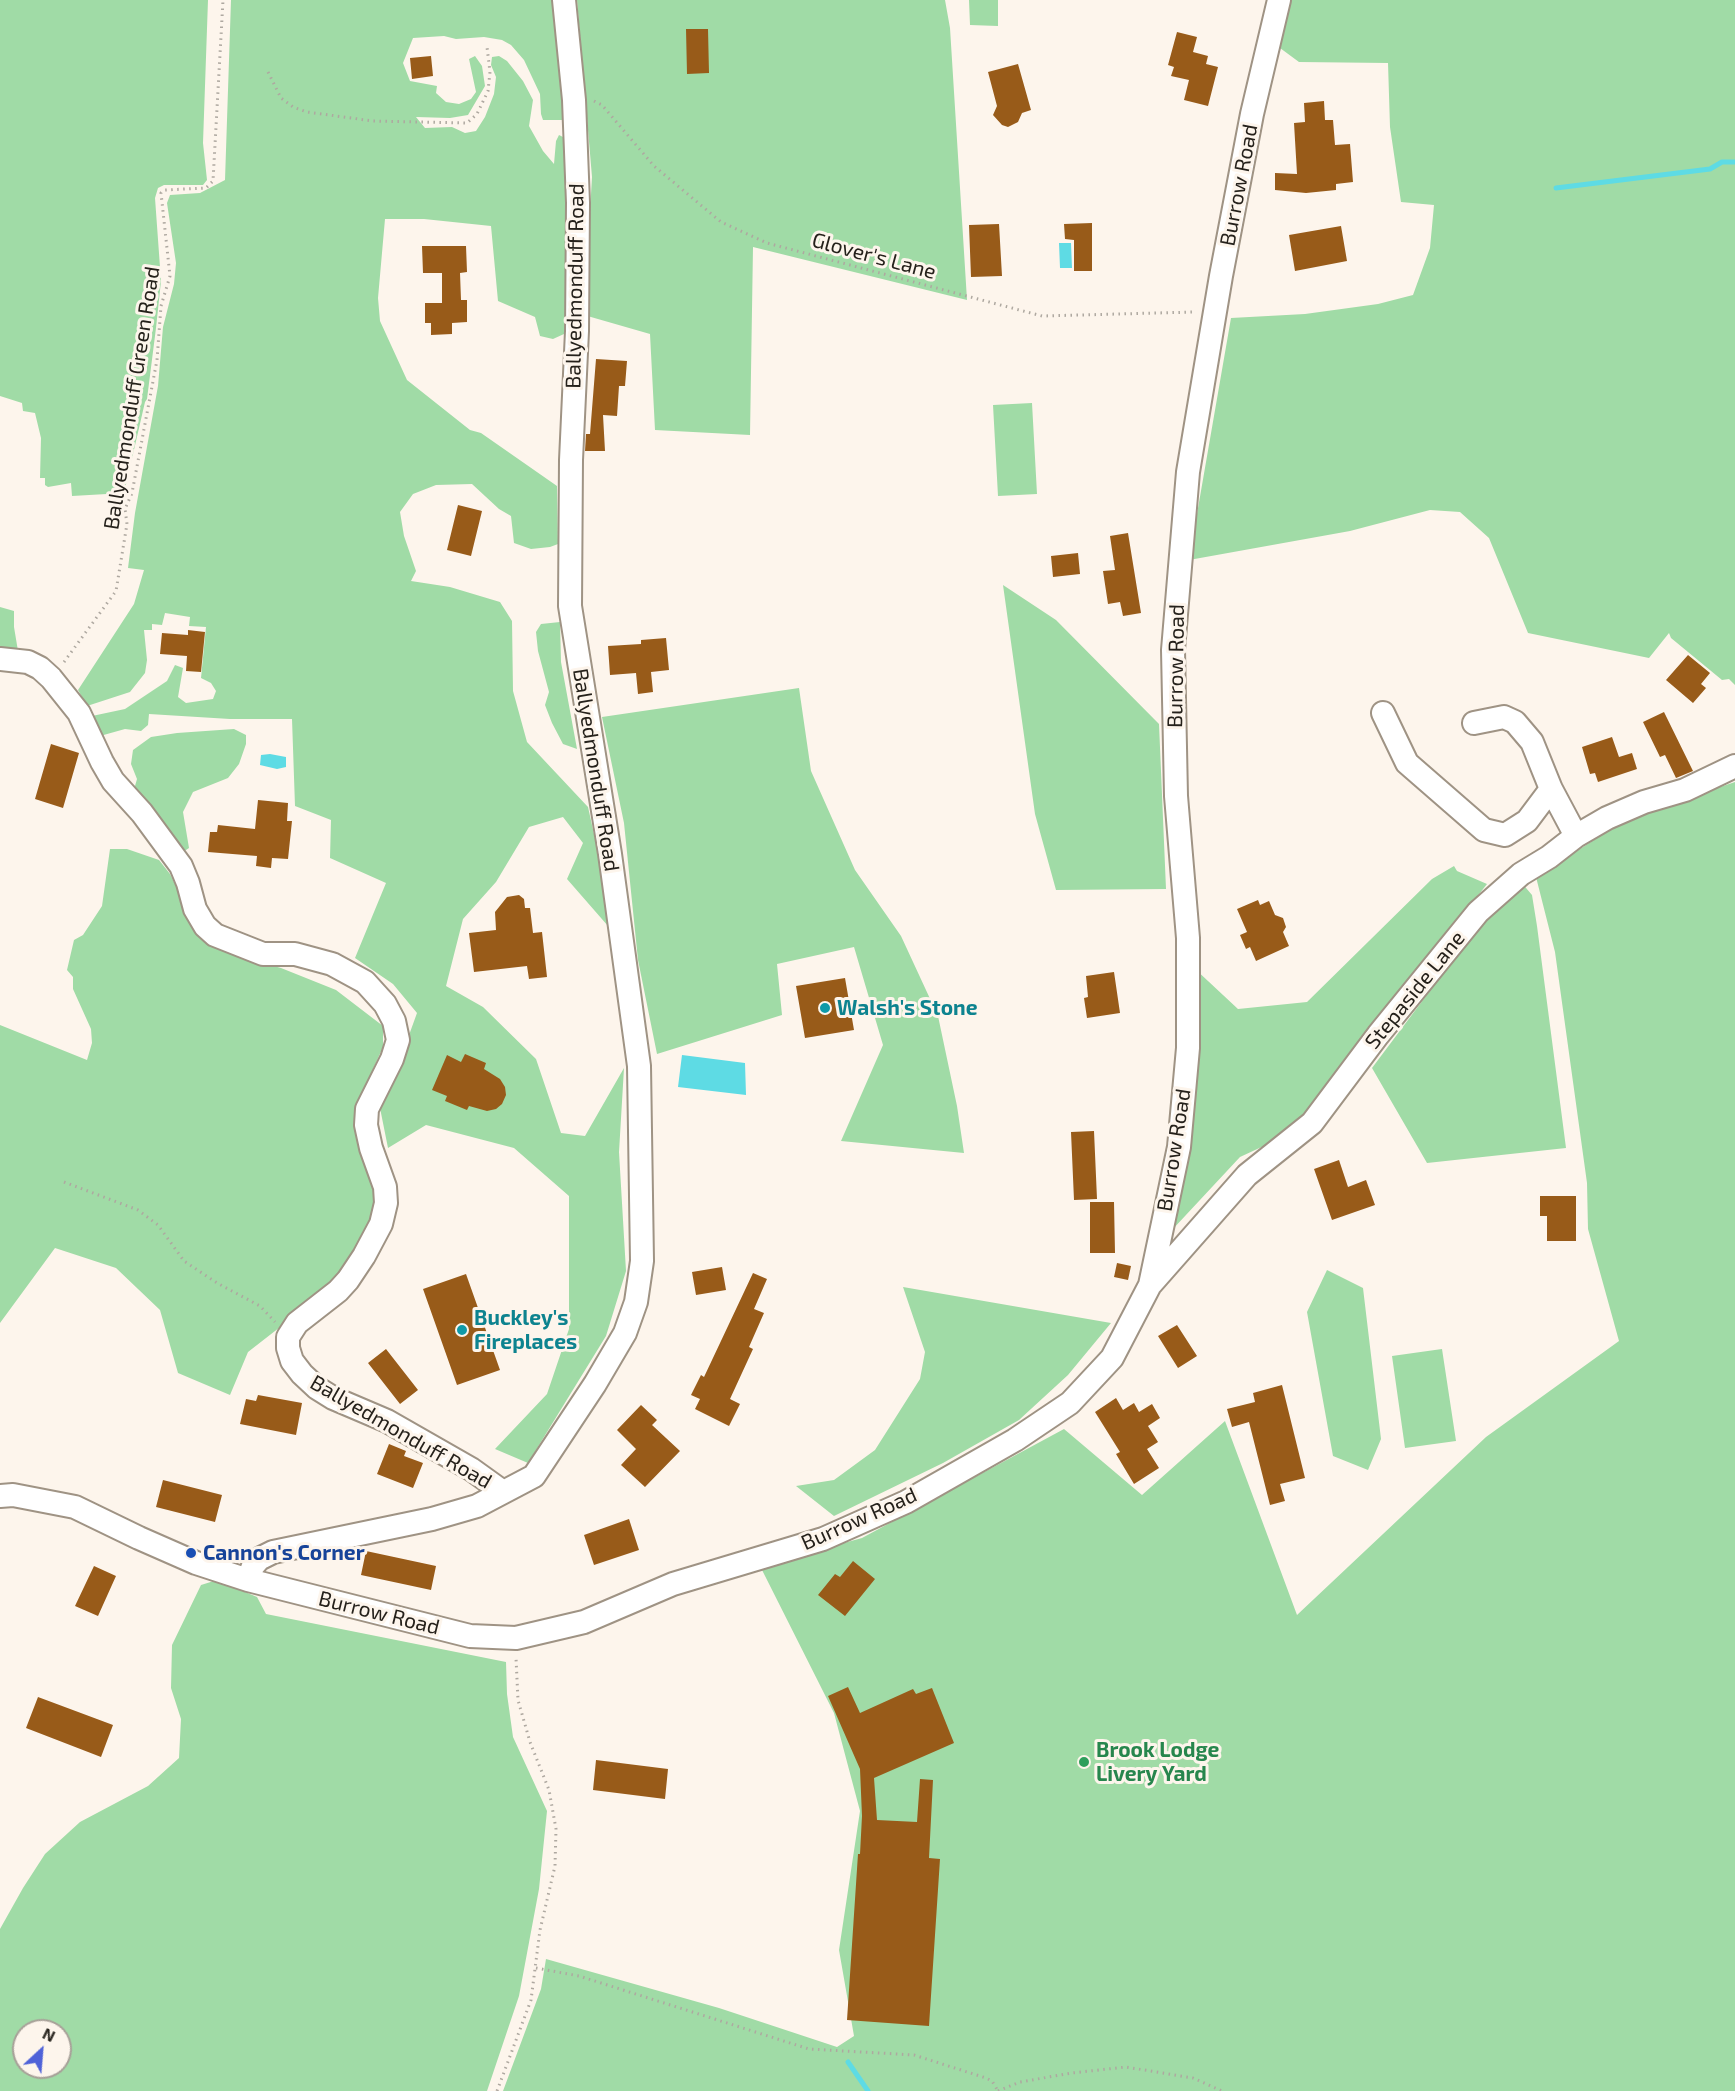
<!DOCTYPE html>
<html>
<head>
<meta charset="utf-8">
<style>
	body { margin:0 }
	#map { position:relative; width:1735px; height:2091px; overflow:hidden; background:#fdf5ec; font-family:"Exo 2",sans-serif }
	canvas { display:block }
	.north { position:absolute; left:12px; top:2019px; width:60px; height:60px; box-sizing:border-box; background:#fdf5ec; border:2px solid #a7a098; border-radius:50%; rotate:26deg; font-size:16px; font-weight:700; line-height:24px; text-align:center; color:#25211b }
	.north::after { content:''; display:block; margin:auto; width:21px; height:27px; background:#4f62d8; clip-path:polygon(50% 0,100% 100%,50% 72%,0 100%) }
</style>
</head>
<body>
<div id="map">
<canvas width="1735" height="2091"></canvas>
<div class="north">N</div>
</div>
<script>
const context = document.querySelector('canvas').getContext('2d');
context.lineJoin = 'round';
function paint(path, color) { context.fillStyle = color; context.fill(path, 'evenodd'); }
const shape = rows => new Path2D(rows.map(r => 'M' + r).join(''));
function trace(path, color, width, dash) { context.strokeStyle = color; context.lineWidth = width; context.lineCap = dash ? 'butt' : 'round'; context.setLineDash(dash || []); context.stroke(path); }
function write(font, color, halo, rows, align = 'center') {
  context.font = font + ' "Exo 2",sans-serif'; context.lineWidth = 6; context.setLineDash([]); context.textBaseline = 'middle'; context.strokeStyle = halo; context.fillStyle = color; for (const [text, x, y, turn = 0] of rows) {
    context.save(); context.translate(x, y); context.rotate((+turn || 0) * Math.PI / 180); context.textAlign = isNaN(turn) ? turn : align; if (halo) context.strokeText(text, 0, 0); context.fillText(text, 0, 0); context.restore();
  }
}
paint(shape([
	[0,0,208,0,203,143,207,180,203,185,164,185,158,188,155,198,161,281,156,328,147,399,145,402,124,493,72,496,71,483,48,487,45,485,45,478,40,478,41,438,35,413,23,411,22,403,0,396],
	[231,0,558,0,565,120,543,120,541,114,540,94,524,60,511,45,502,40,484,37,456,39,444,36,413,38,403,63,410,81,437,86,436,93,446,102,459,104,471,99,476,92,469,59,475,56,482,66,485,86,468,115,450,118,416,117,425,128,452,127,465,133,476,131,485,117,494,94,496,77,491,65,492,57,499,56,507,61,523,81,533,100,529,126,543,151,554,164,556,141,559,135,563,137,568,147,569,319,564,334,553,339,540,336,535,317,498,301,491,226,424,219,385,219,378,298,380,321,407,380,470,430,481,433,557,486,558,544,550,547,531,549,514,543,511,516,499,509,472,484,436,485,413,494,400,512,404,536,416,571,411,581,450,587,500,602,512,621,513,691,527,742,588,807,602,870,608,926,567,879,583,843,563,817,529,827,496,882,463,919,446,986,483,1007,536,1059,561,1133,585,1136,624,1068,619,1152,626,1271,606,1336,528,1463,495,1449,547,1394,569,1329,569,1196,514,1148,426,1125,388,1148,379,1103,400,1060,417,1013,393,984,355,958,386,883,330,858,331,820,295,806,292,719,230,719,149,714,148,725,141,731,125,729,100,736,92,716,125,709,167,681,175,665,183,668,178,697,186,703,213,699,216,691,211,683,201,678,206,627,189,626,190,617,165,613,162,625,152,624,152,630,144,630,147,660,145,673,130,692,87,706,78,690,134,604,144,570,128,568,135,513,158,386,163,327,174,284,176,263,167,203,170,195,200,193,225,180],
	[577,0,945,0,950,28,967,300,753,247,750,435,655,430,650,334,584,315,592,177],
	[969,0,998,0,998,26,970,25],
	[1286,0,1735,0,1735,685,1729,679,1722,680,1671,638,1669,633,1649,658,1528,633,1489,538,1460,512,1430,510,1350,531,1189,560,1231,318,1305,314,1378,304,1413,295,1430,248,1434,205,1401,202,1390,127,1388,63,1299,62,1280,48],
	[1032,403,1037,494,998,496,993,405],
	[1003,585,1056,620,1159,724,1166,889,1056,890,1035,814],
	[0,607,14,611,14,627,18,651,0,652],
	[560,622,561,662,577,749,563,744,552,723,545,705,549,692,538,651,536,632,541,624],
	[799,688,811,771,855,870,901,936,938,1016,957,1106,964,1153,841,1141,883,1045,854,947,777,964,782,1015,657,1054,638,960,624,823,602,717],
	[234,729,246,735,246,744,239,764,228,778,193,792,183,812,189,848,183,852,133,793,137,779,131,764,133,750,151,737,177,733],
	[1735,782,1735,2091,503,2091,541,1989,546,1959,719,2008,837,2047,854,2036,839,1950,860,1811,834,1713,760,1566,862,1538,1064,1429,1142,1495,1225,1421,1297,1615,1486,1437,1619,1341,1588,1229,1587,1183,1555,952,1536,877,1630,817],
	[110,849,127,849,159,860,170,874,180,894,210,941,233,955,281,968,336,990,383,1026,383,1047,364,1089,378,1187,365,1240,351,1266,302,1310,248,1352,230,1395,178,1373,160,1310,116,1268,55,1248,0,1323,0,1025,87,1060,92,1043,91,1029,73,989,73,977,67,970,74,940,83,935,102,906],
	[1454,866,1457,871,1487,884,1302,1119,1268,1144,1240,1157,1172,1230,1193,967,1238,1009,1307,1002,1432,879],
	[1521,882,1532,895,1537,926,1566,1148,1427,1163,1372,1068,1480,924],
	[1327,1270,1363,1288,1381,1439,1368,1470,1333,1456,1307,1312],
	[903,1287,1111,1323,1068,1375,1019,1420,943,1463,834,1516,796,1486,834,1480,875,1450,920,1379,925,1352],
	[1442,1349,1456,1441,1405,1448,1392,1356],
	[217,1580,257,1597,266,1614,506,1662,507,1694,513,1737,547,1811,539,1889,519,1996,487,2091,0,2091,0,1929,23,1888,45,1854,80,1822,148,1786,179,1758,181,1719,171,1688,172,1645,201,1585],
	[24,2031,60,2031,60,2067,24,2067]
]), '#a0dba6');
paint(shape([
	[1059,243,1071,243,1072,268,1060,268],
	[270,754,286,757,286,767,277,769,260,765,261,755],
	[682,1055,745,1063,746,1095,678,1087]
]), '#5edbe4');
trace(shape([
	[1556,188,1710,169,1722,162,1735,162],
	[848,2062,868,2091]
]), '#5edbe4', 5);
paint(shape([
	[686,29,708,29,709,73,687,74],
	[1177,32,1197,37,1193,52,1208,56,1206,64,1218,67,1208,106,1184,100,1189,80,1171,76,1174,67,1168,65],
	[431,56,433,76,412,79,410,58],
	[1018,64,1031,110,1022,113,1018,122,1008,127,1002,125,993,115,997,106,988,72],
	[1324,101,1325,120,1333,120,1335,145,1350,144,1353,182,1336,184,1336,190,1306,193,1275,190,1275,173,1297,174,1294,123,1305,122,1304,103],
	[1092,223,1092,271,1074,271,1074,240,1065,239,1064,224],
	[999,224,1002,276,971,277,969,225],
	[1341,226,1347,261,1295,271,1289,235],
	[422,246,466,246,467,272,460,273,461,300,467,300,467,322,452,323,452,334,431,335,431,323,425,323,425,303,442,303,442,273,423,273],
	[596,359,627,361,625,386,619,386,617,416,603,415,605,451,585,451,586,434,590,434],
	[458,505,482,511,471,556,447,550],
	[1128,533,1141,613,1123,616,1120,602,1108,604,1103,571,1115,570,1110,536],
	[1078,553,1080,574,1053,577,1051,556],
	[188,630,205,632,201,672,186,671,187,656,160,654,162,633,188,635],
	[666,638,669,670,651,672,653,692,638,694,636,673,610,675,608,646,641,644,641,640],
	[1688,655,1710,673,1701,684,1706,688,1693,703,1666,680],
	[1664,712,1693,771,1676,778,1665,755,1660,757,1643,722],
	[1612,737,1619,757,1632,753,1637,769,1598,782,1595,773,1590,774,1582,747],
	[51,744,79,753,63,808,35,799],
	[258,800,288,803,287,821,292,821,288,859,272,858,271,868,256,866,257,856,208,852,210,832,217,832,218,825,255,829],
	[519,895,524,899,525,908,530,908,533,933,542,932,547,977,529,979,527,966,474,972,469,933,496,930,495,912,507,897],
	[1258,900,1260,905,1269,901,1275,915,1283,918,1286,927,1283,932,1289,946,1256,961,1250,947,1246,949,1240,935,1247,932,1237,909],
	[1114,972,1120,1013,1087,1018,1084,998,1088,997,1086,976],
	[845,978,854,1030,805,1038,796,986],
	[465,1054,486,1063,484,1069,500,1079,505,1087,506,1095,502,1104,496,1109,487,1111,469,1106,467,1110,445,1101,447,1096,432,1090,447,1055,461,1062],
	[1094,1131,1097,1199,1074,1200,1071,1132],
	[1339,1160,1348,1187,1366,1180,1375,1205,1332,1220,1314,1169],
	[1540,1196,1576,1196,1576,1241,1547,1241,1547,1216,1540,1216],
	[1090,1202,1114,1202,1115,1253,1090,1253],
	[1117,1263,1131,1266,1128,1280,1114,1277],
	[722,1267,726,1290,696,1295,692,1272],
	[753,1273,767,1279,754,1309,764,1313,749,1347,753,1349,730,1399,740,1404,729,1426,695,1409,700,1399,691,1395,701,1375,704,1377],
	[466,1274,500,1370,457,1385,423,1289],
	[1177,1325,1197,1356,1178,1368,1158,1336],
	[386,1349,418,1390,400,1404,368,1363],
	[1282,1385,1305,1478,1280,1484,1285,1501,1270,1505,1249,1422,1232,1427,1227,1409,1255,1402,1253,1393],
	[258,1395,302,1403,296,1435,240,1424,246,1399,256,1401],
	[1116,1398,1123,1410,1134,1403,1139,1412,1152,1404,1160,1418,1148,1426,1158,1442,1147,1449,1159,1468,1134,1484,1116,1454,1120,1452,1095,1412],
	[641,1405,657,1420,652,1425,680,1451,645,1487,621,1465,636,1449,617,1430],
	[389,1444,406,1451,404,1456,423,1463,413,1488,377,1474],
	[163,1480,222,1495,215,1522,156,1507],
	[629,1519,639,1550,594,1565,584,1535],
	[366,1551,436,1566,431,1590,361,1575],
	[853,1561,875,1579,845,1616,818,1595,835,1574,840,1577],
	[94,1566,116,1576,98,1616,75,1606],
	[848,1687,860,1713,913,1689,916,1694,932,1688,954,1743,874,1778,877,1820,917,1822,920,1779,933,1780,929,1858,940,1859,929,2026,847,2020,858,1854,860,1854,862,1816,860,1769,828,1696],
	[38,1697,113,1725,101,1757,26,1728],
	[596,1760,668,1769,665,1799,593,1790]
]), '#985b19');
const minor = shape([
	[0,659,28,662,40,668,51,678,79,713,102,762,113,781,142,813,181,866,188,883,195,909,205,926,215,935,263,954,295,954,332,964,365,982,385,1004,394,1021,398,1040,392,1059,367,1109,366,1125,371,1148,385,1187,386,1203,381,1224,364,1256,348,1280,338,1291,297,1323,288,1337,288,1348,292,1361,302,1374,317,1388,333,1398,387,1421,471,1469,503,1492],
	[1383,713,1407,763,1484,830,1505,835,1527,821,1551,789],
	[1474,723,1504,717,1515,722,1532,742,1551,789,1576,836],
	[1151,1284,1247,1175,1312,1123,1378,1035,1478,912,1521,874,1549,857,1576,836,1607,818,1644,802,1685,790,1735,766],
	[0,1496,13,1495,75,1507,139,1538,196,1563,248,1580,470,1636,516,1638,584,1622,673,1584,823,1539,906,1502,1015,1440,1070,1403,1112,1358,1150,1285,1179,1147,1188,1048,1188,938,1176,796,1173,650,1188,472,1221,276,1252,114,1279,0],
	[248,1580,253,1566,259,1559,273,1552,432,1519,477,1506,534,1476,595,1384,625,1333,636,1302,642,1261,639,1066,610,854,570,606,571,460,577,331,578,203,574,100,564,0]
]);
trace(minor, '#9f9384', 26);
trace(shape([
	[268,72,281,98,293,107,307,112,373,121,467,123,477,114,488,91,490,72,487,47],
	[594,101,602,105,654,166,721,222,767,243,1042,316,1195,312],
	[64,662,116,591,127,524,125,509,132,493,157,360,161,306,170,276,161,193,165,190,206,188,213,181,223,0],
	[64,1182,138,1210,158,1225,184,1261,217,1283,260,1306,275,1322],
	[536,1968,579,1976,809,2049,914,2055,986,2078,992,2081,998,2091],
	[497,2091,531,2000,540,1930,555,1866,556,1829,549,1790,530,1742,518,1700,516,1658],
	[998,2091,1020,2082,1072,2073,1126,2067,1193,2078,1222,2091]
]), '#aea8a0', 3, [1.5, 4.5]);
trace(minor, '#fff', 22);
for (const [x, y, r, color] of [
	[825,1008,6,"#0f9aa8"],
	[462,1330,6,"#0f9aa8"],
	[191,1553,6,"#1a4fb4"],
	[1084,1762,6,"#2e9e5b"]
]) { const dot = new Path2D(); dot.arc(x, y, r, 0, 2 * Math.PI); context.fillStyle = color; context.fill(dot); trace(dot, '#fdf5ec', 2); }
write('21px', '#25211b', '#fdf5ec', [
	["Burrow Road",1239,185,-79],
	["Glover's Lane",874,256,15],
	["Ballyedmonduff Road",575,286,-89],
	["Ballyedmonduff Green Road",132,398,-81],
	["Burrow Road",1176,666,-89],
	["Ballyedmonduff Road",596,770,81],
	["Stepaside Lane",1415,990,-51],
	["Burrow Road",1174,1150,-81],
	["Ballyedmonduff Road",401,1432,30],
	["Burrow Road",859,1519,-24],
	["Burrow Road",379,1613,14]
]);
write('bold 21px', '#0d838f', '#fdf5ec', [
	["Walsh's Stone",837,1008],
	["Buckley's",474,1318],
	["Fireplaces",474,1342]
], 'left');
write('bold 21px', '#164399', '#fdf5ec', [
	["Cannon's Corner",203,1553]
], 'left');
write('bold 21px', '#27864d', '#fdf5ec', [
	["Brook Lodge",1096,1750],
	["Livery Yard",1096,1774]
], 'left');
</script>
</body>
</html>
